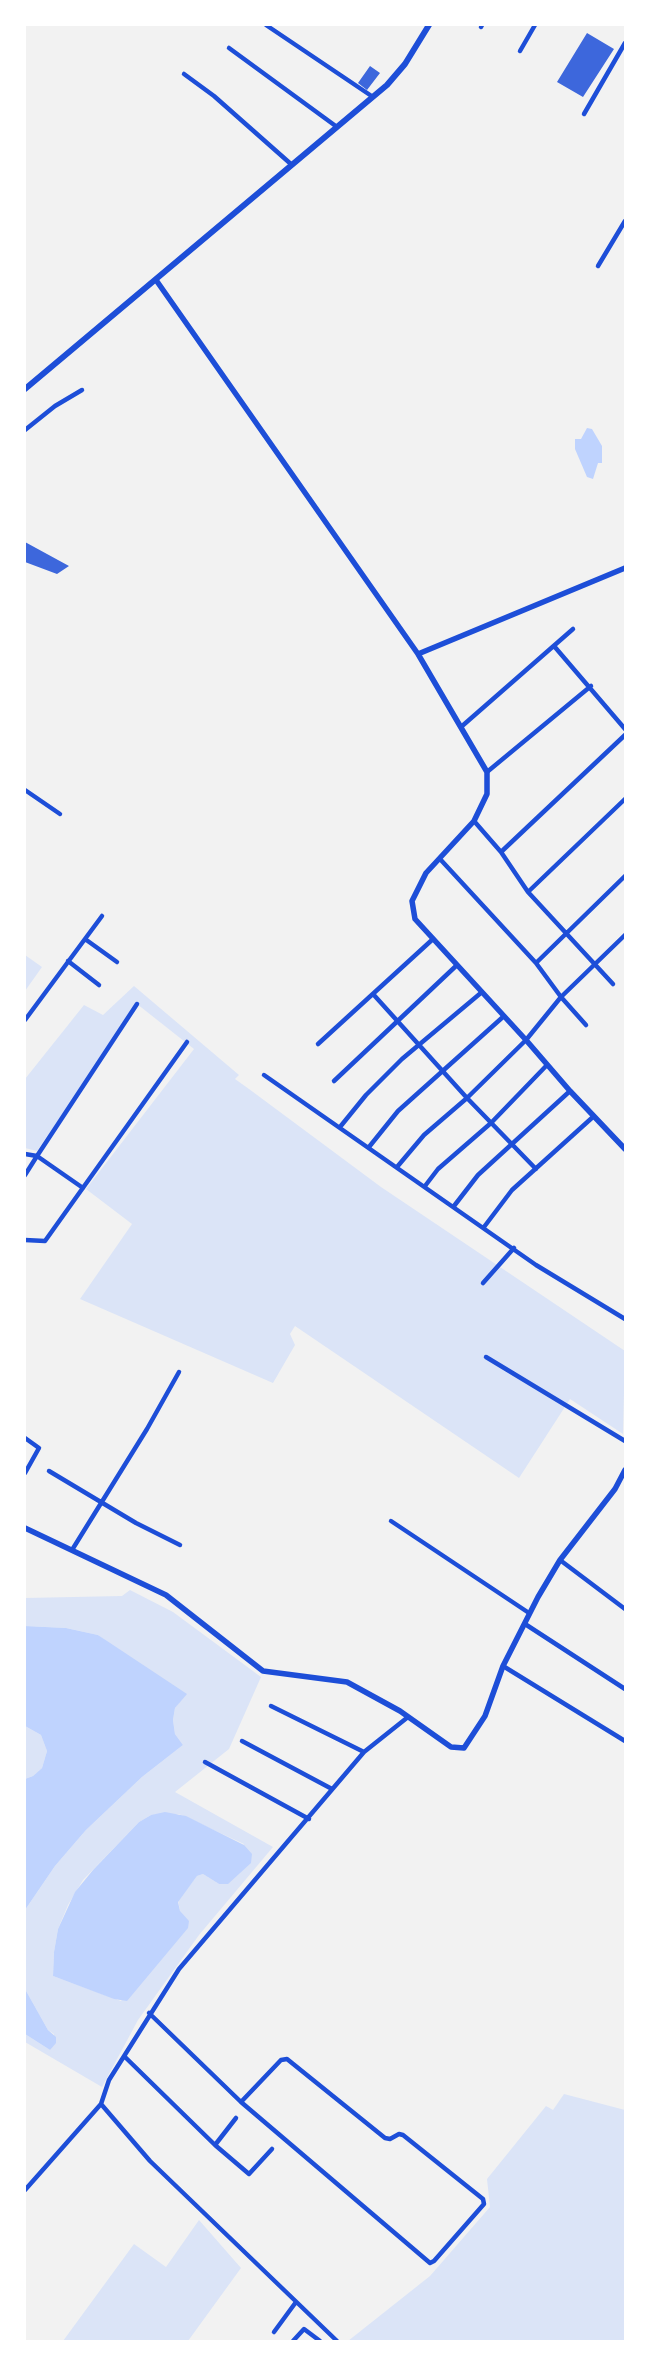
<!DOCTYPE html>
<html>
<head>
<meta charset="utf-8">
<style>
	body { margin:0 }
	#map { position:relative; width:650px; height:2366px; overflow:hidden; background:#f2f2f2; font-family:Cabin,sans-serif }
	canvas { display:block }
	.frame { position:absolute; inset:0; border:26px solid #fff; pointer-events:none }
</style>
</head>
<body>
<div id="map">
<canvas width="650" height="2366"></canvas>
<div class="frame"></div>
</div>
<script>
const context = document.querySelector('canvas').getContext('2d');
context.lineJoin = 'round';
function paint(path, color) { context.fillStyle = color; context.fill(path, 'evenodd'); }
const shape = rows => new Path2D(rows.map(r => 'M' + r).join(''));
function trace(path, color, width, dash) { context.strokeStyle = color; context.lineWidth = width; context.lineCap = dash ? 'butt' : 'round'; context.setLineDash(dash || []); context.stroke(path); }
paint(shape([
	[25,955,42,967,25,991],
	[134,986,239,1075,235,1079,249,1089,381,1187,625,1351,623,1434,570,1399,519,1478,295,1326,290,1334,295,1345,273,1383,80,1299,132,1224,86,1189,194,1049,137,1004,37,1151,25,1148,25,1079,84,1005,103,1015],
	[130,1590,173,1612,261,1677,229,1749,175,1792,273,1847,199,1935,138,2020,102,2087,25,2042,25,2034,50,2050,54,2034,48,2030,25,1989,25,1910,55,1866,86,1830,142,1777,183,1745,175,1734,173,1720,175,1708,182,1698,98,1635,66,1628,25,1626,25,1598,122,1596],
	[179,1814,244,1844,219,1884,203,1874,197,1876,178,1900,180,1911,121,2001,53,1976,54,1952,58,1929,68,1905,83,1880,139,1822,151,1815],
	[25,1726,41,1735,47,1751,42,1768,33,1776,25,1779],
	[564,2094,625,2110,625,2341,348,2341,430,2276,490,2207,487,2179,546,2106,553,2110],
	[199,2220,241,2268,188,2341,63,2341,134,2244,166,2267]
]), '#dbe4f7');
paint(shape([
	[587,428,592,429,602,446,602,463,598,463,593,479,587,477,575,449,575,439,581,439],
	[25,1626,66,1628,98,1635,187,1694,175,1708,173,1720,175,1734,183,1745,142,1777,86,1830,55,1866,25,1910,25,1779,33,1776,42,1768,47,1751,41,1735,25,1726],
	[165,1812,186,1816,244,1845,252,1854,251,1863,228,1884,219,1884,203,1874,197,1876,178,1902,180,1911,189,1921,188,1928,127,2001,114,1999,53,1976,54,1952,58,1929,75,1892,93,1870,139,1822,151,1815],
	[25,1989,48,2030,56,2037,56,2043,50,2050,25,2034]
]), '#bfd3fe');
paint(shape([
	[587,33,614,49,583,97,557,82],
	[370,66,380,73,367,90,358,83],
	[25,542,69,566,57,574,25,562]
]), '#3d67dc');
trace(shape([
	[266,25,373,97],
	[481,27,482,25],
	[229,48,337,127],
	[520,51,535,25],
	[184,74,214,96,292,165],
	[584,114,625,43],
	[598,266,625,221],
	[25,430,55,406,82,390],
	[554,646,625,729],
	[461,727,573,629],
	[487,772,591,686],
	[25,790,60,814],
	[474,821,501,852,528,892,613,984],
	[501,852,625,735],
	[440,859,536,963,561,997,586,1025],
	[528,892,625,799],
	[85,939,117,962],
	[68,961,99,985],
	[536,963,625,876],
	[373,994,467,1098,536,1169],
	[25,1020,102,916],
	[318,1044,433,939],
	[264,1075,536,1265,625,1319],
	[334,1081,457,965],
	[340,1127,366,1095,402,1059,482,992],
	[369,1147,398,1111,504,1016],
	[25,1154,37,1156,25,1175],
	[397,1167,424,1135,467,1098,526,1040,561,997,625,935],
	[425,1186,438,1169,491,1123,547,1065],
	[83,1188,37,1156,137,1004],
	[454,1206,478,1175,570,1091],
	[484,1227,512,1190,594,1116],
	[25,1240,45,1241,187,1042],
	[483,1283,514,1248],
	[486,1357,625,1441],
	[25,1438,39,1448,25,1473],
	[49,1471,136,1523,180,1545],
	[391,1521,529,1613],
	[72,1550,147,1429,179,1372],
	[560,1560,625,1609],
	[525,1624,625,1689],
	[503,1666,625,1741],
	[271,1706,364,1752],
	[242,1741,332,1789],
	[205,1762,309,1819],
	[149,2013,241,2102,430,2263,434,2261,484,2204,483,2199,403,2135,399,2134,390,2139,385,2138,287,2059,281,2060,241,2102],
	[124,2056,215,2145,249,2174,272,2149],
	[101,2104,150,2161,337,2341],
	[215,2145,236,2118],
	[25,2190,101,2104,109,2080,179,1969,364,1752,408,1717],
	[274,2332,296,2302],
	[293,2341,304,2329,320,2341]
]), '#1d4ed8', 4.5);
trace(shape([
	[156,280,418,654,487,772,487,794,474,821,426,873,412,901,415,919,526,1040,570,1091,625,1149],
	[418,654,625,568],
	[25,1528,166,1595,263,1671,347,1682,400,1711,451,1747,464,1748,485,1716,503,1666,538,1597,560,1560,615,1489,625,1470]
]), '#1d4ed8', 5.5);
trace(shape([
	[25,389,387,85,405,64,429,25]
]), '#1d4ed8', 6);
</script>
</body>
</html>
